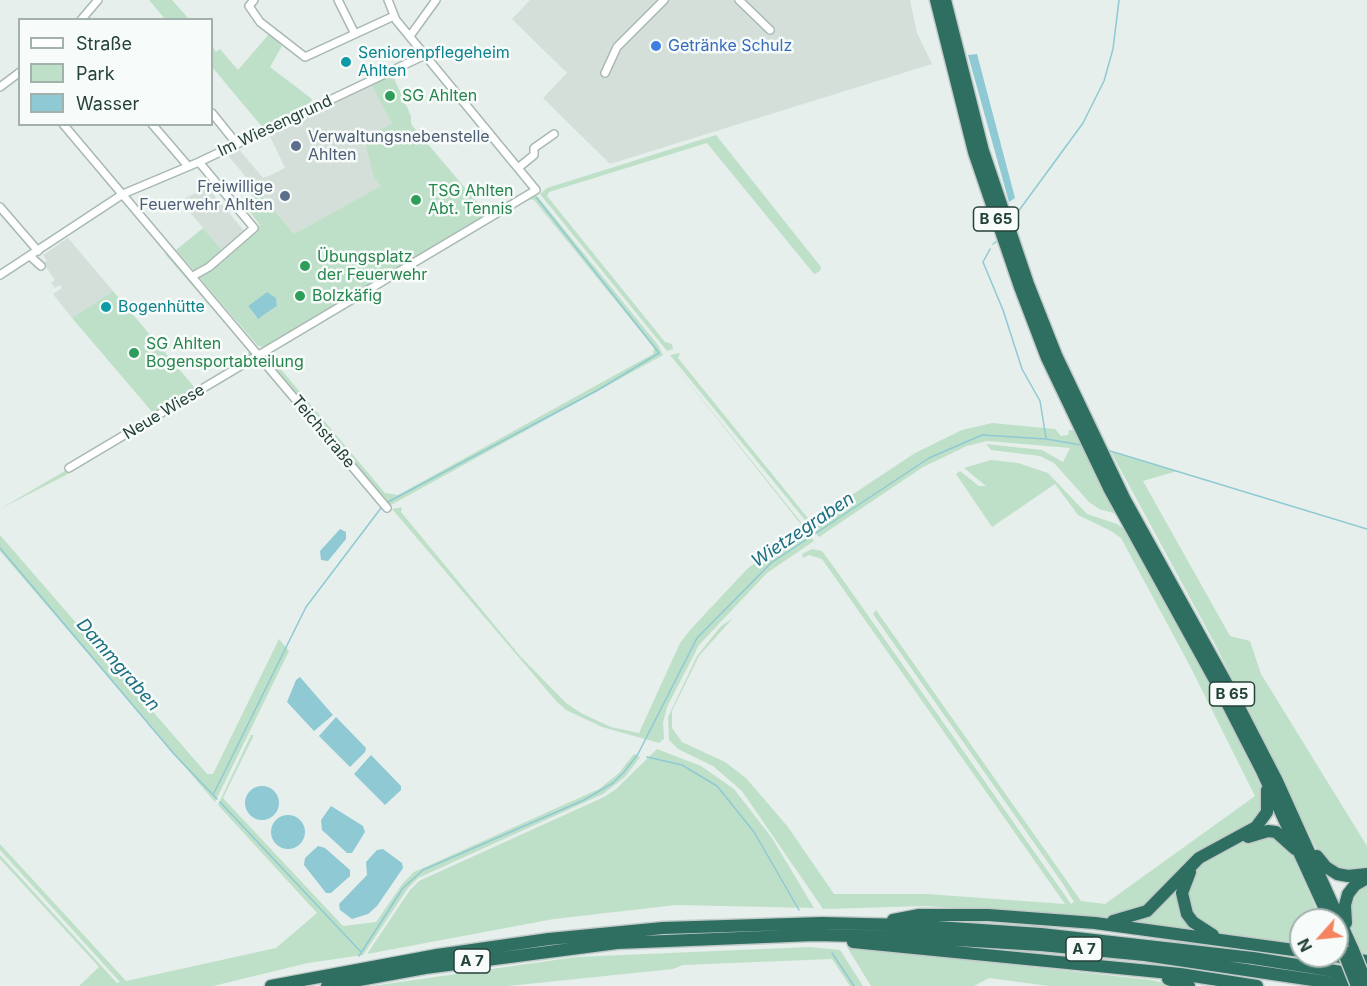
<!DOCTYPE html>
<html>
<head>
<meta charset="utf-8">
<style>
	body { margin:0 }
	#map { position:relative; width:1367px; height:986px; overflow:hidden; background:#e6efeb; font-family:Inter,sans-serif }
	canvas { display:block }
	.legend { position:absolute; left:18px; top:18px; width:195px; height:108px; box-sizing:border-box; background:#f7fbf9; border:2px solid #a3b1ad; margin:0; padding:8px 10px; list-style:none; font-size:18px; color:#24423a }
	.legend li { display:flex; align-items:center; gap:12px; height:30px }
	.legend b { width:30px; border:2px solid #a3b1ad }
	.north { position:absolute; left:1289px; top:908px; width:60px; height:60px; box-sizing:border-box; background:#f7fbf9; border:2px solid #a3b1ad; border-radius:50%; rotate:243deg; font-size:16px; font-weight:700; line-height:24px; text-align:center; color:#24423a }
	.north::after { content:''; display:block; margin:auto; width:21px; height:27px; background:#f4845f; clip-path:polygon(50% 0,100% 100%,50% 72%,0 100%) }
</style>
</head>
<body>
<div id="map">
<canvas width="1367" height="986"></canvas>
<ul class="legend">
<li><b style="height:8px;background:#fff"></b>Straße</li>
<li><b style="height:16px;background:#bfe0c8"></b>Park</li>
<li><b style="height:16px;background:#8ec9d4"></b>Wasser</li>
</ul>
<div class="north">N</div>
</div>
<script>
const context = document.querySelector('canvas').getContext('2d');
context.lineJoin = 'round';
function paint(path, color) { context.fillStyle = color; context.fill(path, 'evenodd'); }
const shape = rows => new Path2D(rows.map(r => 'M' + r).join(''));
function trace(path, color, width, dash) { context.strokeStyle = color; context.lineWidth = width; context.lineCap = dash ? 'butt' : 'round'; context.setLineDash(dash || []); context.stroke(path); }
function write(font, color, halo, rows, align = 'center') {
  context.font = font + ' Inter,sans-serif'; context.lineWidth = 5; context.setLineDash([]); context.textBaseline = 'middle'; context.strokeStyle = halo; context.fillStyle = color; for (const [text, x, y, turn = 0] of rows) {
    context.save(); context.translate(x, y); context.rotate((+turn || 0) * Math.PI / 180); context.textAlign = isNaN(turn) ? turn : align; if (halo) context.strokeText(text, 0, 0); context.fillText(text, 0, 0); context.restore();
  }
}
paint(shape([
	[530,0,910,0,917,33,932,64,610,164,543,98,567,73,512,19],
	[371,84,392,124,382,186,294,234,225,152,237,147,263,178,271,175,285,168,268,132],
	[207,187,245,232,223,251,180,201],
	[68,238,113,291,72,318,53,294,62,288,60,285,55,288,51,283,55,280,43,263,47,261,43,255]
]), '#d4dfda');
paint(shape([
	[149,0,172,0,189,19,165,19],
	[270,33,282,46,270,67,312,99,309,107,263,128,212,67,212,46,216,52,220,49,238,70],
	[392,74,411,116,411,124,487,214,264,347,258,346,198,276,260,225,243,203,258,191,294,234,381,186,374,177,364,138,392,124,371,84],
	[267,292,277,303,277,306,263,316,256,317,248,306],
	[716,135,821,267,820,271,814,274,707,143,549,192,547,196,665,342,672,344,673,349,667,351,540,194,547,188],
	[532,196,538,197,658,345,663,355,391,505,264,359,265,355],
	[528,199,534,200,654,348,653,354,398,495,385,493,268,354],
	[203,228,223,251,195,272,176,250],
	[168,252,251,351,252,355,193,392,191,391,153,413,72,318,113,291,195,388,247,357,249,351,165,254],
	[680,353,678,358,811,522,915,453,962,430,992,423,1055,429,1061,436,1068,435,1069,430,1074,430,1117,514,1099,509,1089,502,1054,463,1040,456,991,450,986,444,1042,450,1063,462,1070,448,987,441,967,446,923,467,819,537,670,355],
	[669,358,804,526,814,541,767,573,699,645,667,707,663,723,664,739,659,743,602,727,566,710,557,702,392,509,402,507,401,512,520,656,566,703,581,713,611,727,639,733,680,643,690,630,747,569,803,527],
	[254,360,260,362,366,488,367,492,260,365,253,364,66,475,0,509],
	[1111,452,1177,471,1143,481,1230,636,1250,641,1261,674,1367,846,1367,871,1343,872,1320,856,1215,644],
	[991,460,1018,463,1048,473,1087,514,1117,524,1127,531,1208,679,1260,784,1265,799,1260,816,1145,908,1109,919,926,906,823,909,742,791,713,766,678,749,669,740,668,717,697,656,721,626,733,618,699,656,672,711,672,728,682,742,725,762,746,778,788,827,834,894,927,894,1065,904,822,559,809,555,803,558,802,554,812,549,822,551,836,570,1071,904,1074,902,1063,884,873,614,876,610,1081,901,1105,904,1255,796,1190,666,1121,538,1111,531,1078,515,1055,484,992,527,956,474,960,471,979,486,986,486,964,468],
	[0,535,207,774,213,774,279,639,289,651,215,802,0,551],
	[251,735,254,735,223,798,343,926,376,922,403,883,414,872,599,789,619,773,634,754,640,757,625,777,603,794,418,878,408,888,363,955,308,963,213,986,79,986,99,967,0,859,0,855,117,983,120,982,0,850,0,844,126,981,276,948,317,913,218,805],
	[657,749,701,766,734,789,772,838,814,908,676,905,554,919,367,954,410,890,419,881,604,797,616,789],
	[1268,834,1291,851,1321,920,1301,920,1301,946,1223,934,1205,928,1188,910,1187,883,1203,862,1241,841],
	[1186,872,1180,887,1201,933,1148,924,1145,926,1121,923,1134,920],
	[1367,881,1367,956,1337,948,1361,951,1349,923,1349,900],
	[809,947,840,950,863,986,850,986,832,959,683,965,673,969,508,986,372,986,576,957],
	[847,947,1152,980,1176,986,1049,986,989,978,974,986,871,986]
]), '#bfe0c8');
paint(shape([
	[977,54,1015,198,1009,202,968,55],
	[267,292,276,298,277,306,258,319,248,306],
	[340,529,346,532,346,539,328,561,321,560,320,551],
	[300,677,333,715,314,731,287,702,296,680],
	[336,717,366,748,365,752,350,767,319,736],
	[371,755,401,786,401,790,385,805,354,774],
	'245 803a17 17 0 1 1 34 0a17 17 0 1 1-34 0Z',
	[331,806,363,826,365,832,352,853,347,853,322,830,321,820],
	'271 832a17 17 0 1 1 34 0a17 17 0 1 1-34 0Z',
	[318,846,325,848,350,870,350,876,331,893,326,893,304,865,305,858],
	[383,849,402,863,403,868,377,906,368,914,352,919,340,910,339,904,367,875,366,862,377,850]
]), '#8ec9d4');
trace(shape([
	[1012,220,1083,123,1104,81,1113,49,1119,0],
	[993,244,997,241],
	[990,249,983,262,1003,310,1022,369,1040,401,1046,438],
	[1107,450,1367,529],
	[388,502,598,390,659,353,536,197],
	[0,548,174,754,217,799],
	[647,757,682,765,717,786,754,832,799,910],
	[214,793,306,607,381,508],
	[220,802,361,952],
	[832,953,854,986],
	[359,956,403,888,423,870,584,800,613,783,624,772,638,754,697,638,771,563,929,458,982,435,1046,439,1081,445]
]), '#8ec9d4', 1.5);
const street = shape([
	[254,0,249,6,260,22,305,57,394,16],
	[338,0,355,34],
	[739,0,770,30],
	[81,20,98,0],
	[410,36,436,0],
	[605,73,617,47,664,0],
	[0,87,20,72],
	[212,113,237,144],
	[63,124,387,508],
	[152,124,188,166],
	[518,168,534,155,534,148,554,134],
	[0,207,38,251],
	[30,256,41,266],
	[0,275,123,194,199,162,425,55],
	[193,276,209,267,254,228,199,162],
	[69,468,536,190,396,20,388,0]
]);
const highway = shape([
	[936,0,974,152,1020,287,1047,358,1109,488,1221,691,1262,771,1330,920],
	[945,0,983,151,1028,284,1056,355,1125,500,1229,688,1277,781,1353,950],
	[1248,837,1268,831,1276,832,1295,849],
	[1317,856,1326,867,1337,874,1348,876,1367,874],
	[1190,872,1182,893,1187,914,1193,922,1213,935],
	[893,920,919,915,988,915,1095,923,1301,951],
	[1113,921,1147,911,1199,858,1256,827,1267,812,1267,790],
	[1346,923,1345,905,1348,894,1355,885,1367,878],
	[1337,936,1342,948],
	[853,942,1180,974,1257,986],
	[1335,956,1367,961],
	[1168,979,1189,986],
	[271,986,437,955,549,939,663,928,822,923,907,925,1041,934,1253,958,1360,975],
	[327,986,425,968,617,943,814,935,907,937,1041,945,1145,955,1353,986]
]);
trace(street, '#a8b8b2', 10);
trace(highway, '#c2cac8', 15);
trace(street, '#fff', 7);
trace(highway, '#2f6f62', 12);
const highwayBridge = shape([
	[1342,948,1357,986],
	[1353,950,1367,985]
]);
trace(highwayBridge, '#c2cac8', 15, []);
trace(highwayBridge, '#2f6f62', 12);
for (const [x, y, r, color] of [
	[656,46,6,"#3f7fe0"],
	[346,62,6,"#0f9aa8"],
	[390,96,6,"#2e9e5b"],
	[296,146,6,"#5c6f8a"],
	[285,196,6,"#5c6f8a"],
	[416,200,6,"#2e9e5b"],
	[305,266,6,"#2e9e5b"],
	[300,296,6,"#2e9e5b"],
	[106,307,6,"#0f9aa8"],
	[134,353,6,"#2e9e5b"]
]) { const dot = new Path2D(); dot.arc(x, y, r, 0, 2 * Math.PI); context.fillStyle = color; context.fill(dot); trace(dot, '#f7fbf9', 2); }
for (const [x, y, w] of [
	[996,219,45],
	[1232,694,45],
	[1084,949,36],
	[472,961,36]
]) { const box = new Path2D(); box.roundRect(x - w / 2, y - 12, w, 24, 4.5); context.fillStyle = '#f7fbf9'; context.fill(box); trace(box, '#24423a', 1.5); }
write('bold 15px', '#24423a', null, [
	["B 65",996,219],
	["B 65",1232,694],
	["A 7",1084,949],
	["A 7",472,961]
]);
write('16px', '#366cbe', '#f7fbf9', [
	["Getränke Schulz",668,46]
], 'left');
write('16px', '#0d838f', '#f7fbf9', [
	["Seniorenpflegeheim",358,53],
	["Ahlten",358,71],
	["Bogenhütte",118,307]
], 'left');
write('16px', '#27864d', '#f7fbf9', [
	["SG Ahlten",402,96],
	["TSG Ahlten",428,191],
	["Abt. Tennis",428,209],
	["Übungsplatz",317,257],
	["der Feuerwehr",317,275],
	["Bolzkäfig",312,296],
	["SG Ahlten",146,344],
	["Bogensportabteilung",146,362]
], 'left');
write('16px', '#24423a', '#f7fbf9', [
	["Im Wiesengrund",275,126,-25],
	["Neue Wiese",164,412,-31],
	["Teichstraße",323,432,50]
]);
write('16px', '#4e5e75', '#f7fbf9', [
	["Verwaltungsnebenstelle",308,137],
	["Ahlten",308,155],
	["Freiwillige",273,187,"right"],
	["Feuerwehr Ahlten",273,205,"right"]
], 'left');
write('italic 18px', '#1c6f80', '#f7fbf9', [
	["Wietzegraben",803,530,-34],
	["Dammgraben",118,665,49]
]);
</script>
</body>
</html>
